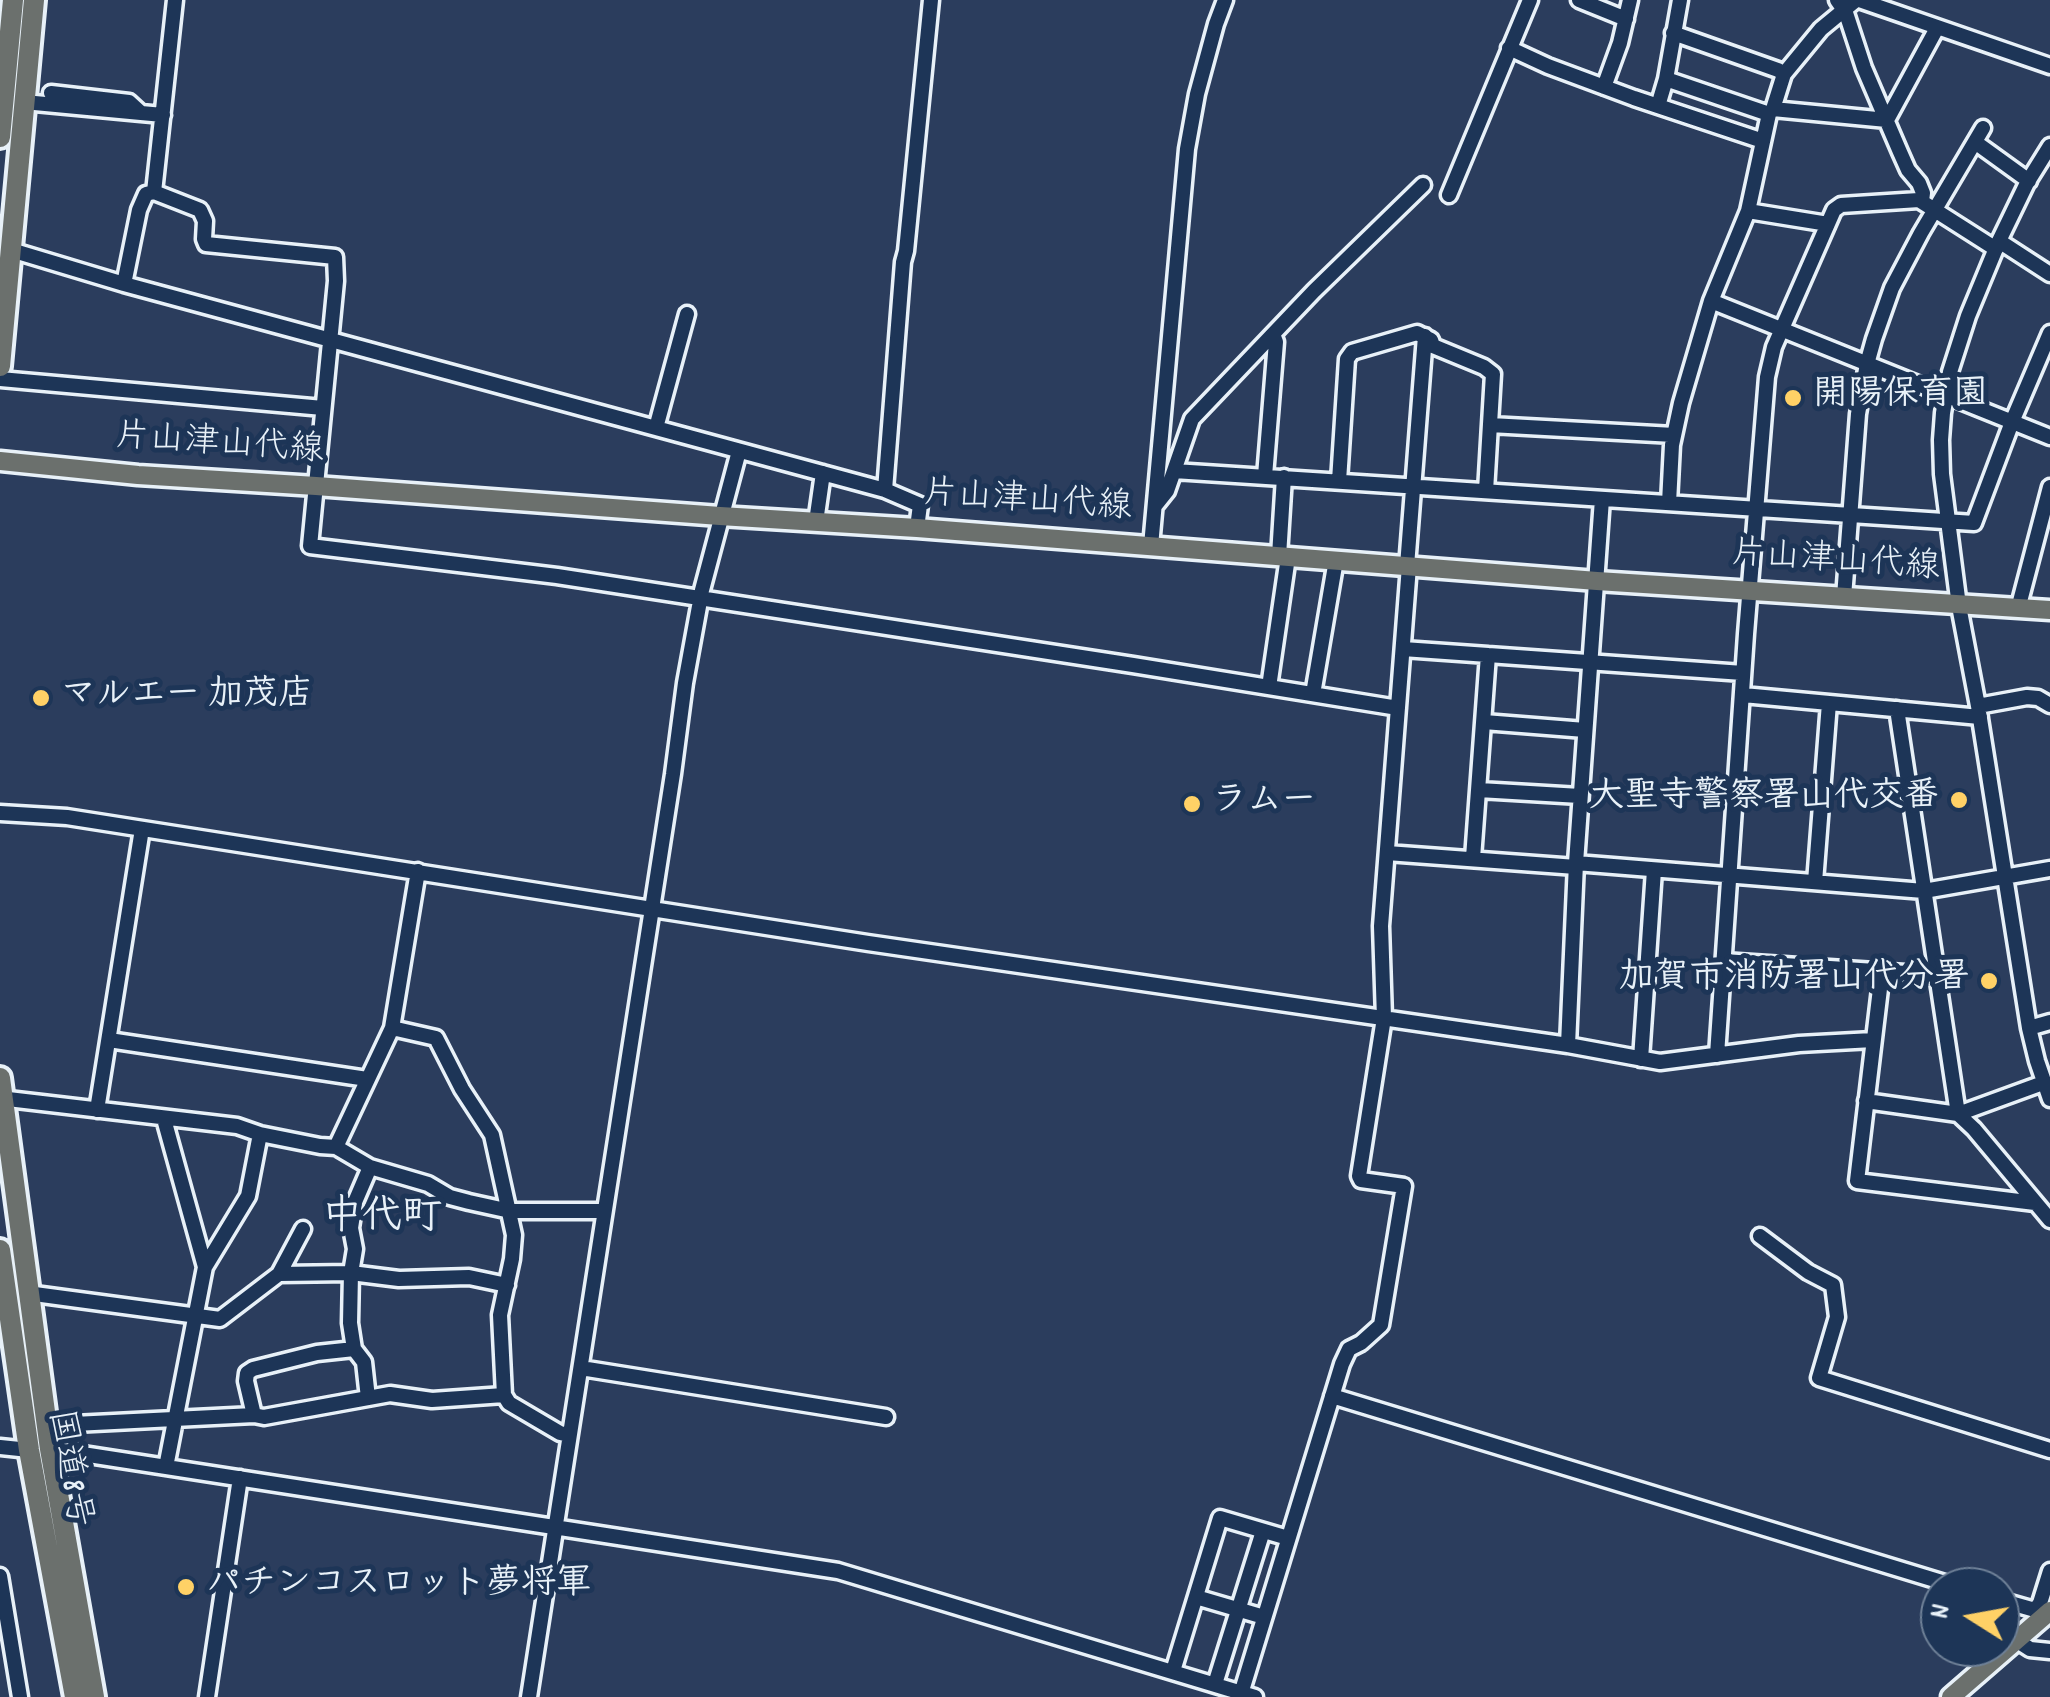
<!DOCTYPE html>
<html>
<head>
<meta charset="utf-8">
<style>
	body { margin:0 }
	#map { position:relative; width:2050px; height:1697px; overflow:hidden; background:#2b3d5d; font-family:Dekko,sans-serif }
	canvas { display:block }
	.north { position:absolute; left:1920px; top:1567px; width:100px; height:100px; box-sizing:border-box; background:#1d3557; border:2px solid #6e8097; border-radius:50%; rotate:281deg; font-size:28px; font-weight:700; line-height:40px; text-align:center; color:#e8f1f8 }
	.north::after { content:''; display:block; margin:auto; width:35px; height:45px; background:#ffd166; clip-path:polygon(50% 0,100% 100%,50% 72%,0 100%) }
</style>
</head>
<body>
<div id="map">
<canvas width="2050" height="1697"></canvas>
<div class="north">N</div>
</div>
<script>
const context = document.querySelector('canvas').getContext('2d');
context.lineJoin = 'round';
const shape = rows => new Path2D(rows.map(r => 'M' + r).join(''));
function trace(path, color, width, dash) { context.strokeStyle = color; context.lineWidth = width; context.lineCap = dash ? 'butt' : 'round'; context.setLineDash(dash || []); context.stroke(path); }
function write(font, color, halo, rows, align = 'center') {
  context.font = font + ' Dekko,"Klee One",sans-serif'; context.lineWidth = 10; context.setLineDash([]); context.textBaseline = 'middle'; context.strokeStyle = halo; context.fillStyle = color; for (const [text, x, y, turn = 0] of rows) {
    context.save(); context.translate(x, y); context.rotate((+turn || 0) * Math.PI / 180); context.textAlign = isNaN(turn) ? turn : align; if (halo) context.strokeText(text, 0, 0); context.fillText(text, 0, 0); context.restore();
  }
}
const minor = shape([
	[1579,0,1626,19],
	[1837,0,1846,13,1864,68,1900,152,1908,170,1919,183,1923,193,1922,201],
	[1859,0,2050,66],
	[1673,33,1778,70,1784,74],
	[1509,48,1548,66,1634,98,1763,141],
	[1666,79,1769,114],
	[1604,87,1620,43,1630,0],
	[51,93,129,102,141,113,163,115],
	[24,102,141,113],
	[1658,106,1666,79,1680,0],
	[1773,109,1887,120],
	[1887,120,1937,28],
	[1975,142,2029,181],
	[2050,146,2027,183,1999,241,1968,316,1950,372,1943,413,1941,440,1942,474,1959,606,1978,706,2029,1028,2037,1061,2050,1099],
	[154,192,200,210,205,221,204,239,206,244,335,257,336,281,310,546,557,576,1133,665,1398,708],
	[1449,195,1530,0],
	[1748,211,1828,224],
	[1999,241,2050,274],
	[11,250,124,284,885,490,920,505,917,528],
	[124,284,139,210,146,194,154,192,175,0],
	[1711,301,2050,437],
	[0,379,323,408],
	[1490,425,1674,435],
	[656,428,687,314],
	[1174,471,1974,523,2012,422,2050,333],
	[1265,476,1276,342,1273,334],
	[1339,481,1347,359,1352,352,1417,333,1431,340,1433,346,1484,367,1493,374,1486,491],
	[885,490,903,262,906,251,931,0],
	[1669,503,1672,445,1681,403,1711,301,1748,211,1769,114,1773,109,1784,74,1821,29,1856,0],
	[1155,506,1167,491,1192,419,1314,291,1423,185],
	[816,522,823,473],
	[1151,546,1187,149,1197,94,1216,24,1225,0],
	[1279,556,1284,477],
	[1407,566,1425,336],
	[1844,597,1858,414,1867,364,1874,339,1892,288,1921,233,1983,128],
	[2018,609,2050,487],
	[1403,649,1743,673],
	[1269,687,1288,557],
	[1313,694,1336,560],
	[1743,695,1980,717],
	[1978,706,2027,697,2038,698,2050,705],
	[1897,709,1958,1114,1974,1129,2050,1220],
	[1484,722,1585,730],
	[1479,790,1580,796],
	[0,813,67,817,868,943,1568,1045,1660,1062,1799,1044,1873,1040],
	[1387,853,1576,867],
	[1473,858,1488,655],
	[1576,863,1924,891,2050,869],
	[1815,882,1829,703],
	[1723,961,1936,975],
	[1882,972,1857,1181,2035,1203],
	[392,1028,436,1038,462,1089,492,1135,514,1235,512,1259,500,1315,504,1395,509,1403,560,1433,569,1435],
	[2029,1028,2050,1022],
	[109,1040,367,1079],
	[1568,1045,1576,863,1602,499],
	[1717,1055,1746,634,1767,377,1774,347,1834,210,1841,205,1919,200,1996,249],
	[1641,1059,1654,870],
	[0,1100,8,1099,237,1126,260,1134,320,1146,336,1147,370,1167,428,1184,450,1197,469,1202,510,1211,604,1211],
	[1866,1101,1958,1114,2043,1083],
	[97,1110,142,829],
	[164,1119,205,1267,166,1467],
	[336,1147,392,1028,418,871],
	[1760,1236,1808,1272,1833,1285,1837,1317,1819,1378,2050,1450],
	[205,1267,248,1196,260,1134],
	[279,1274,303,1229],
	[27,1293,220,1319,279,1274,351,1273,399,1279,469,1277,507,1285],
	[581,1368,886,1417],
	[1332,1396,1958,1587],
	[368,1398,364,1362,354,1349,350,1323,351,1273,355,1249,351,1228,355,1202,370,1167],
	[254,1415,246,1381,247,1373,253,1369,317,1353,354,1349],
	[74,1424,254,1415,264,1417,390,1394,432,1400,504,1395],
	[0,1447,29,1450],
	[50,1449,838,1571,1255,1697],
	[0,1576,20,1697],
	[1196,1597,1264,1617],
	[2000,1600,2035,1610,2040,1603,2050,1571],
	[2016,1640,2030,1649,2050,1651],
	[1173,1671,1220,1518,1288,1538],
	[1215,1684,1263,1531],
	[207,1697,240,1478],
	[529,1697,673,774,685,683,702,590,739,451],
	[1240,1697,1342,1364,1349,1349,1361,1343,1381,1325,1404,1186,1361,1180,1359,1176,1384,1018,1381,926,1409,566]
]);
const major = shape([
	[0,461,138,475,316,486,720,516,917,528,1597,581,2050,610],
	[1951,1697,2050,1611]
]);
const highway = shape([
	[0,137,13,0],
	[0,366,34,0],
	[0,1078,50,1449,94,1697],
	[0,1250,29,1450,75,1697]
]);
trace(minor, '#e8f1f8', 21);
trace(major, '#e8f1f8', 25);
trace(highway, '#e8f1f8', 28);
trace(minor, '#1d3557', 14);
trace(major, '#6b706d', 18);
trace(highway, '#6b706d', 20);
for (const [x, y, r, color] of [
	[1793,398,10,"#ffd166"],
	[41,698,10,"#ffd166"],
	[1959,800,10,"#ffd166"],
	[1192,804,10,"#ffd166"],
	[1989,981,10,"#ffd166"],
	[186,1587,10,"#ffd166"]
]) { const dot = new Path2D(); dot.arc(x, y, r, 0, 2 * Math.PI); context.fillStyle = color; context.fill(dot); trace(dot, '#1d3557', 4); }
write('bold 35px', '#e8f1f8', '#1d3557', [
	["開陽保育園",1813,398],
	["マルエー 加茂店",61,698],
	["大聖寺警察署山代交番",1939,800,"right"],
	["ラムー",1212,804],
	["加賀市消防署山代分署",1969,981,"right"],
	["パチンコスロット夢将軍",206,1587]
], 'left');
write('35px', '#e8f1f8', '#1d3557', [
	["片山津山代線",219,447,4],
	["片山津山代線",1027,504,4],
	["片山津山代線",1835,564,4],
	["国道8号",66,1469,80]
]);
write('bold 40px', '#e8f1f8', '#1d3557', [
	["中代町",382,1222]
]);
</script>
</body>
</html>
